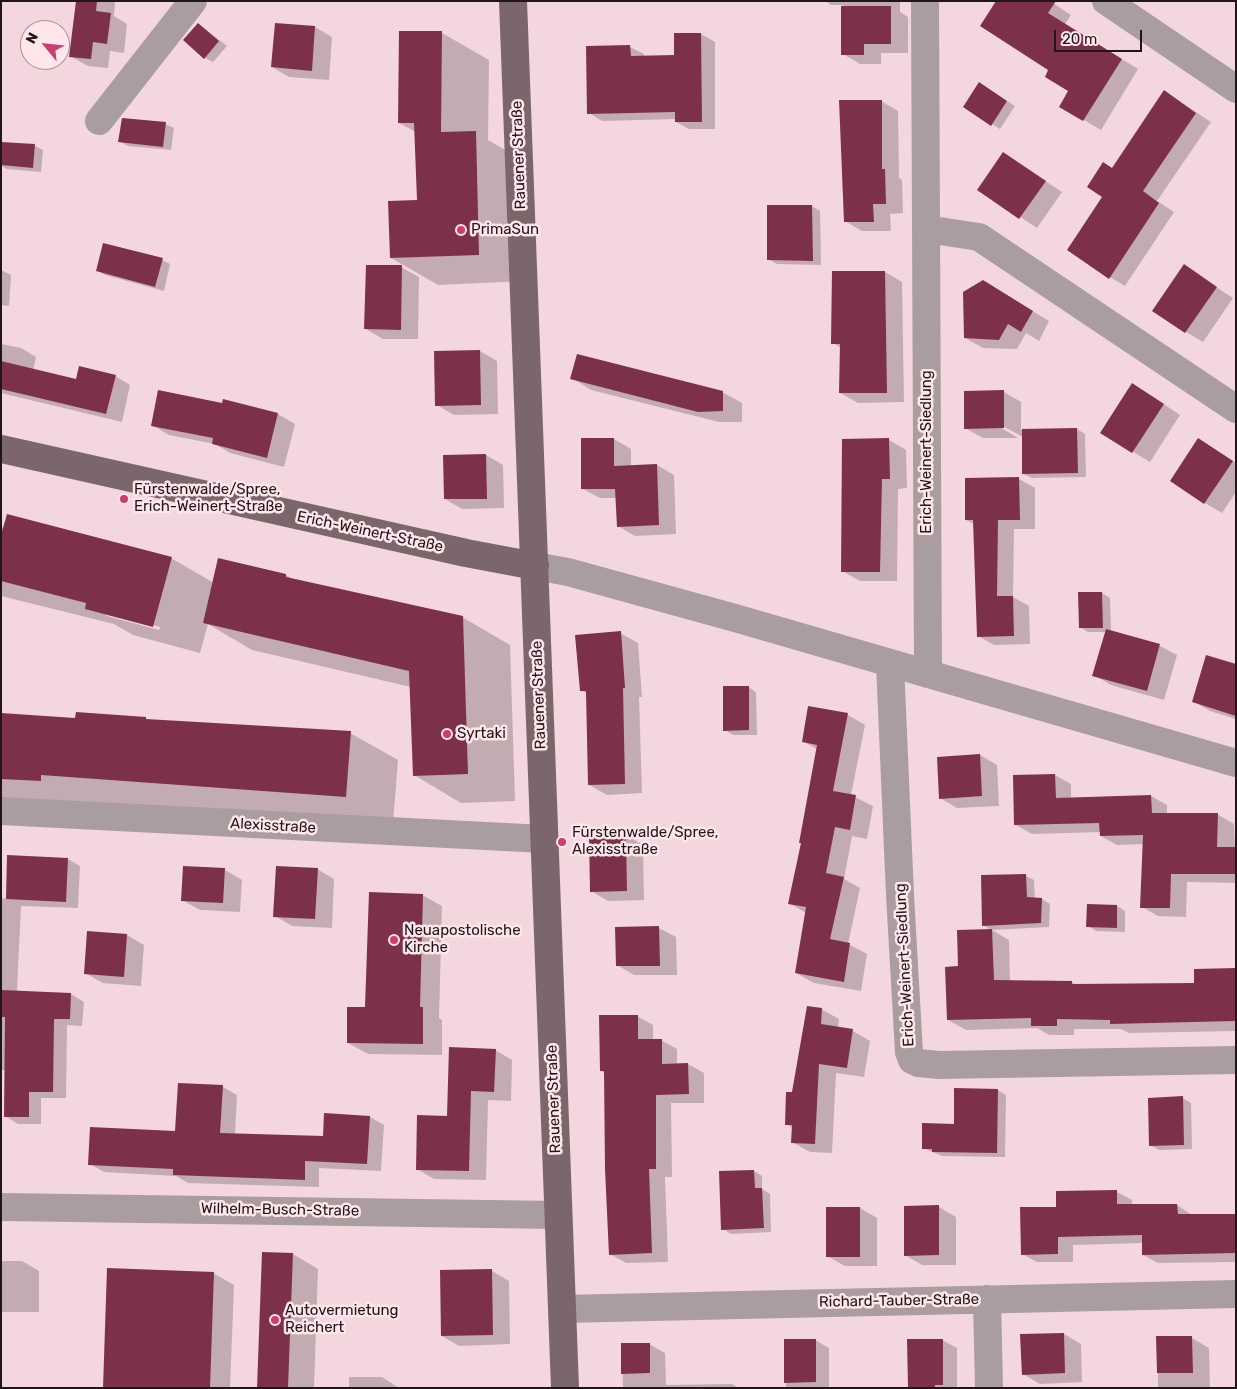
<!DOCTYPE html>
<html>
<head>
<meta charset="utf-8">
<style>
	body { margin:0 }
	#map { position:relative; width:1237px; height:1389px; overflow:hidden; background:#f4d7de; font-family:Rubik,sans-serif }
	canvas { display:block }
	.frame { position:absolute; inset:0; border:2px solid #1f1618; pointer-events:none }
	.north { position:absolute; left:20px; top:20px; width:50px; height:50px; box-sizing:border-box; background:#fee6eb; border:1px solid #a59397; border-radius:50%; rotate:298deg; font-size:14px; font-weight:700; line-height:20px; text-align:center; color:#1f1618 }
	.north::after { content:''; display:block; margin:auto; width:18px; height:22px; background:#ca3e72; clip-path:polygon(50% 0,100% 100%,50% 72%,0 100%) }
	.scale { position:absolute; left:1054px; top:30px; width:88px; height:22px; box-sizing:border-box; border:2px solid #1f1618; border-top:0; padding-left:6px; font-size:15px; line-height:18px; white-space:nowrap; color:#1f1618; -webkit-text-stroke:4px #fee6eb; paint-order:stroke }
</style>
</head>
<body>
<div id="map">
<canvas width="1237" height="1389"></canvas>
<div class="frame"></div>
<div class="north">N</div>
<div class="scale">20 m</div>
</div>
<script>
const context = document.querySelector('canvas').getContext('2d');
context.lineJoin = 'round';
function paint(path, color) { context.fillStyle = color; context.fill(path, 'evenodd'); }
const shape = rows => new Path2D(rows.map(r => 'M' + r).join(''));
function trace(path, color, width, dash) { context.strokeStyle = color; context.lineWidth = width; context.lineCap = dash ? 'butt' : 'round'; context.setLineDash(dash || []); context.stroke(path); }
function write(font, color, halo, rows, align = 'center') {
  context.font = font + ' Rubik,sans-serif'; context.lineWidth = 5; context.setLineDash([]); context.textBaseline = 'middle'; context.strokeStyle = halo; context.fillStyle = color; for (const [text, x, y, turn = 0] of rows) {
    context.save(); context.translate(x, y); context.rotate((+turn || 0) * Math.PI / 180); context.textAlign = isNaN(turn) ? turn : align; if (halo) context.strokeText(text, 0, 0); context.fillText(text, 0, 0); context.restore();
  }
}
paint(shape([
	[77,1,113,1,115,3,114,16,127,24,124,53,110,51,108,68,88,66,70,56],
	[825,1,900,1,900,12,908,17,908,53,881,53,881,64,860,64,843,54,843,5,831,5],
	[1050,1,1071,15,1065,24,1138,69,1101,130,1084,120,1070,91,1050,70,981,26],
	[198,24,227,46,213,62,205,58],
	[315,27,332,37,329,80,289,77,272,67],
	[442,33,489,60,488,140,523,160,526,281,438,285,391,258,418,201,416,132,399,123],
	[676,34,701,34,715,42,715,129,689,129,676,122,676,119,602,121,589,113,587,47,630,47,644,54,644,57,676,56],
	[987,88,1015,106,1000,129,992,124],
	[1165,92,1211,122,1157,201,1174,212,1125,286,1110,277,1103,197,1112,169],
	[881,101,898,111,899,178,902,180,903,213,890,214,891,231,862,231,845,221],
	[165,124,174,128,171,150,128,146,119,141],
	[1,143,35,146,43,150,41,172,7,169,1,166],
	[1003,153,1062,192,1037,228,978,189],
	[769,206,812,206,820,211,821,265,777,264,768,259],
	[162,260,170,264,164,291,105,275,97,270],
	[1184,266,1233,298,1203,342,1186,332],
	[401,267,419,277,418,339,383,339,366,329],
	[1,270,11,275,9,306,1,305],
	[885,272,902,282,904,402,858,403,840,393,841,348,833,343],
	[1001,292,1049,321,1039,341,1026,333,1017,349,983,348,965,338],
	[1,344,21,348,36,357,33,370,77,380,115,376,130,385,122,422,1,393],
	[480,351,497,361,498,414,454,415,437,405],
	[572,378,722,392,742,403,742,422,719,422,591,390],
	[1004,392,1021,402,1021,430,1077,429,1085,434,1086,477,1032,478,1023,474,1023,437,999,424,998,426,1018,438,983,438,965,428],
	[1150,395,1180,415,1150,462,1102,433],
	[278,414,295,424,284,467,230,453,215,444,169,435,152,425],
	[614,439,631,449,631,466,657,465,674,475,676,534,635,536,618,526,616,498,600,498,583,489],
	[1199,439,1236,463,1236,492,1222,513,1205,503],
	[843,440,889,440,906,450,907,488,898,489,897,581,860,581,842,571],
	[486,455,503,465,504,508,462,509,445,499],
	[1019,479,1035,488,1035,529,1014,529,1013,597,1029,606,1030,644,994,645,978,636,974,524,966,520],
	[1,527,171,558,214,583,286,575,296,581,462,617,510,645,515,801,461,803,414,775,411,687,252,650,208,624,200,653,133,635,114,624,1,596],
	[103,612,160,627,159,630,107,616],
	[1102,593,1110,598,1111,632,1160,646,1177,655,1164,700,1111,685,1094,675,1106,632,1088,632,1080,627,1080,594],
	[620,633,638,643,642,697,639,697,642,793,607,795,589,785,587,694,581,690],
	[1236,665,1236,719,1210,711,1193,701],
	[748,687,756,692,757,735,733,735,725,730],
	[809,708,848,715,865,725,851,795,873,806,867,839,852,836,844,879,860,888,848,944,867,954,861,991,814,983,796,973,806,913,789,903,802,843,818,750,803,741],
	[1,714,77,719,145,718,150,721,350,733,398,760,393,823,1,801],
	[980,755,997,765,999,806,957,808,940,798],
	[1055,775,1071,784,1071,798,1151,796,1167,805,1167,814,1217,814,1234,824,1236,883,1187,882,1186,917,1158,916,1142,907,1144,844,1117,845,1101,836,1101,832,1032,834,1016,825],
	[626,835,643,845,644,900,608,901,591,891],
	[68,859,80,866,78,908,21,906,17,990,21,992,71,994,84,1002,82,1026,67,1025,66,1098,41,1098,41,1124,18,1124,5,1116,6,1070,1,1070,1,898,7,899],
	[317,869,334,879,332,928,292,926,275,916],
	[225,870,242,880,240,912,200,910,182,900],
	[1026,876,1034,880,1035,899,1042,899,1050,904,1049,927,991,930,983,925],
	[422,895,442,906,439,1018,442,1020,442,1055,368,1054,348,1043],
	[1117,906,1125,911,1125,932,1096,931,1088,926],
	[659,928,676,937,677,975,634,975,617,965],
	[992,930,1009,940,1010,981,1072,982,1076,985,1196,985,1236,969,1236,1031,1129,1033,1121,1029,1074,1029,1074,1035,1049,1035,1037,1028,966,1030,948,1020,959,968],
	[127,935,144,945,141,986,103,983,85,973],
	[821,1009,839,1019,838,1028,853,1031,870,1041,864,1077,836,1073,832,1153,810,1152,792,1142,793,1128,786,1124,793,1094],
	[637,1016,653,1025,653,1040,661,1040,677,1049,677,1064,688,1064,704,1073,704,1103,671,1103,672,1177,665,1177,668,1262,626,1263,610,1254,605,1073,601,1071],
	[495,1050,512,1060,511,1101,488,1100,486,1180,434,1179,417,1169,449,1117],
	[179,1084,223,1087,237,1095,235,1134,324,1137,370,1117,384,1125,381,1171,319,1168,319,1187,188,1183,176,1176,104,1172,90,1164,176,1133],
	[998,1090,1006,1095,1005,1157,942,1156,923,1148,955,1125],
	[1183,1098,1191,1103,1192,1149,1159,1150,1150,1145],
	[754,1171,762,1176,762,1189,770,1194,771,1232,731,1234,723,1229],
	[1117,1192,1132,1200,1132,1206,1177,1205,1192,1215,1236,1215,1236,1262,1158,1263,1143,1255,1143,1243,1073,1245,1073,1262,1037,1262,1022,1254,1057,1208],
	[939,1207,956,1217,956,1265,922,1265,905,1255],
	[860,1208,877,1218,877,1266,845,1266,827,1256],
	[293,1254,318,1269,314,1388,258,1388],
	[1,1261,22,1261,39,1271,39,1312,1,1312],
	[492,1271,509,1281,510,1344,459,1346,442,1336],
	[213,1273,234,1285,230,1388,104,1388],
	[1064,1334,1081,1344,1082,1382,1040,1384,1023,1374],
	[1158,1338,1192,1338,1209,1348,1210,1388,1158,1388],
	[785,1340,815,1340,829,1348,829,1388,786,1388],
	[942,1340,957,1348,957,1388,909,1388],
	[622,1344,649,1344,665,1353,666,1385,732,1384,739,1388,623,1388],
	[349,1377,382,1377,399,1388,349,1388]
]), '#0003');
paint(shape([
	[76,1,97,1,96,11,111,13,107,44,93,42,91,59,69,57],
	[996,1,1056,1,1048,13,1122,59,1083,121,1059,107,1068,91,1045,77,1048,70,980,26],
	[841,6,891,6,891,44,864,44,864,55,841,55],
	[198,23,219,41,204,59,183,40],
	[275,23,315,26,312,71,271,67],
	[399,31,442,31,441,132,476,131,479,255,390,258,388,201,417,200,414,123,398,123],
	[674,33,701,33,702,122,675,122,675,112,587,114,586,46,630,45,631,56,674,55],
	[979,82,1007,101,991,126,963,107],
	[1164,90,1196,113,1143,191,1159,203,1109,279,1067,250,1102,197,1087,187,1103,162,1112,168],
	[839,100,882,100,882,169,885,169,886,204,873,204,874,222,844,222],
	[122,118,166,122,163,147,118,142],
	[1,142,35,144,33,168,1,165],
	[1003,152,1046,181,1019,219,977,190],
	[767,205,812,205,813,261,767,260],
	[103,243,163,258,155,287,96,271],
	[1184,264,1217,287,1185,333,1152,311],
	[366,265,402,265,401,330,364,329],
	[832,271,885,271,887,393,839,393,840,344,831,344],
	[983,280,1033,311,1021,332,1008,324,999,340,964,338,963,292],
	[480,350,481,405,435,406,434,351],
	[577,354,723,391,723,411,698,412,570,379],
	[1,361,76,379,79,366,116,375,106,414,1,389],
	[1132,383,1164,404,1132,453,1100,433],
	[158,390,222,403,223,399,278,413,267,458,212,444,213,438,151,426],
	[1004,390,1004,428,964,429,964,391],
	[1077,428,1078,473,1022,474,1022,429],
	[581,438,614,438,614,466,657,464,659,525,617,527,615,489,581,489],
	[889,438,890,479,882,479,880,572,841,572,842,439],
	[1198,438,1233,461,1204,504,1170,481],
	[486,454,487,499,444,499,443,455],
	[1019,477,1020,520,998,520,997,596,1013,596,1014,636,977,637,973,520,965,520,965,478],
	[7,514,172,557,153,627,85,609,86,603,1,581,1,535],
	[218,558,286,574,286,577,463,616,468,774,413,776,409,671,203,623],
	[1078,592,1102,592,1103,628,1079,628],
	[1106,629,1160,644,1147,691,1092,676],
	[621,631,625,688,623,688,625,784,588,785,586,691,580,691,575,635],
	[1206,655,1236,664,1236,716,1192,702],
	[723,686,749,686,749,730,723,731],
	[808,706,848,713,833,791,856,795,850,830,835,827,826,873,844,877,830,939,850,943,844,982,795,973,806,907,788,904,801,843,799,843,817,745,802,742],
	[76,712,146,717,146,719,351,731,346,797,41,775,41,781,1,779,1,713,75,718],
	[980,754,982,796,939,799,937,757],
	[1055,774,1056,798,1151,795,1152,813,1218,813,1217,847,1236,847,1236,874,1171,874,1170,908,1140,908,1143,835,1100,836,1099,823,1014,825,1013,775],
	[626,834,627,891,590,892,589,835],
	[7,855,68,858,66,902,6,899],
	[183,866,225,868,223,903,181,901],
	[276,866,318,868,315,919,273,917],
	[1026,874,1027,897,1042,898,1041,923,982,926,981,875],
	[369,892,423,894,420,1007,423,1007,423,1044,347,1043,347,1007,365,1007],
	[1087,904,1117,905,1117,928,1086,927],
	[659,926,660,966,616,966,615,927],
	[992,929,994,980,1072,981,1072,984,1194,983,1194,969,1236,968,1236,1021,1110,1024,1110,1020,1057,1019,1057,1026,1031,1026,1031,1018,947,1020,945,967,958,966,957,930],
	[87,931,127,934,124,977,84,974],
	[1,990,71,993,70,1019,54,1019,53,1092,29,1092,29,1117,4,1117,5,1017,1,1017],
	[807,1006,822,1008,821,1024,853,1029,847,1068,819,1064,815,1144,791,1143,792,1125,785,1125,786,1092,792,1092],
	[599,1015,638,1015,638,1039,662,1039,662,1064,688,1063,689,1094,656,1095,656,1169,649,1169,652,1253,609,1255,605,1169,604,1071,600,1071],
	[449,1047,496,1049,494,1092,471,1091,469,1171,416,1170,417,1115,447,1116],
	[178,1083,223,1085,220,1133,323,1136,324,1113,370,1116,367,1164,305,1161,305,1180,173,1175,173,1169,88,1165,90,1127,175,1131],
	[954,1088,998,1089,997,1153,932,1152,932,1149,922,1149,922,1123,954,1124],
	[1183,1096,1184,1145,1149,1146,1148,1098],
	[754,1170,755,1188,762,1188,764,1228,721,1230,719,1171],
	[1117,1190,1117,1204,1177,1204,1178,1214,1236,1214,1236,1253,1142,1255,1142,1235,1058,1237,1058,1254,1021,1255,1020,1207,1056,1207,1056,1191],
	[939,1205,939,1255,904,1256,904,1206],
	[826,1207,860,1207,860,1257,826,1257],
	[262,1252,293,1253,288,1388,257,1388],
	[107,1268,214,1272,210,1388,103,1388],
	[492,1269,493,1335,441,1336,440,1270],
	[1064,1333,1065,1373,1022,1375,1020,1334],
	[1156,1336,1192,1336,1193,1373,1157,1373],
	[784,1339,816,1339,816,1382,784,1383],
	[907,1339,943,1339,943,1385,935,1385,935,1388,908,1388],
	[621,1343,650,1343,650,1373,621,1374]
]), '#7d304a');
trace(shape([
	[925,1,928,674],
	[1106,1,1236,89],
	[99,121,193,1],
	[926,229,979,237,1236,409],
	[535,566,568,572,735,618,1236,763],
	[890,664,900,895,909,1052,912,1060,918,1063,939,1065,1236,1060],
	[1,811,544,839],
	[1,1207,558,1215],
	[987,1299,989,1388],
	[562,1309,1236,1294]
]), '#aa9da0', 28);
trace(shape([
	[513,1,565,1388],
	[1,449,466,553,535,566]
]), '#7b666b', 28);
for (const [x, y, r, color] of [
	[461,230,5,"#ca3e72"],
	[124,499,5,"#ca3e72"],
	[447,734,5,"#ca3e72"],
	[562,842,5,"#ca3e72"],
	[394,940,5,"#ca3e72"],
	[275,1320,5,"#ca3e72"]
]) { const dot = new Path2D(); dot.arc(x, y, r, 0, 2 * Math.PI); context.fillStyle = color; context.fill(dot); trace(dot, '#fee6eb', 2); }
write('15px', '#1f1618', '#fee6eb', [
	["Rauener Straße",519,155,-92],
	["Erich-Weinert-Siedlung",927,452,-90],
	["Erich-Weinert-Straße",370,532,12],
	["Rauener Straße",539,695,-92],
	["Alexisstraße",273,826,3],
	["Erich-Weinert-Siedlung",905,965,-93],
	["Rauener Straße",554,1099,-92],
	["Wilhelm-Busch-Straße",280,1210,1],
	["Richard-Tauber-Straße",899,1301,-1]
]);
write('15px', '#1f1618', '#fee6eb', [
	["PrimaSun",471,230],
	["Fürstenwalde/Spree,",134,490],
	["Erich-Weinert-Straße",134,507],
	["Syrtaki",457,734],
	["Fürstenwalde/Spree,",572,833],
	["Alexisstraße",572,850],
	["Neuapostolische",404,931],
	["Kirche",404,948],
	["Autovermietung",285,1311],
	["Reichert",285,1328]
], 'left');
</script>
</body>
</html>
